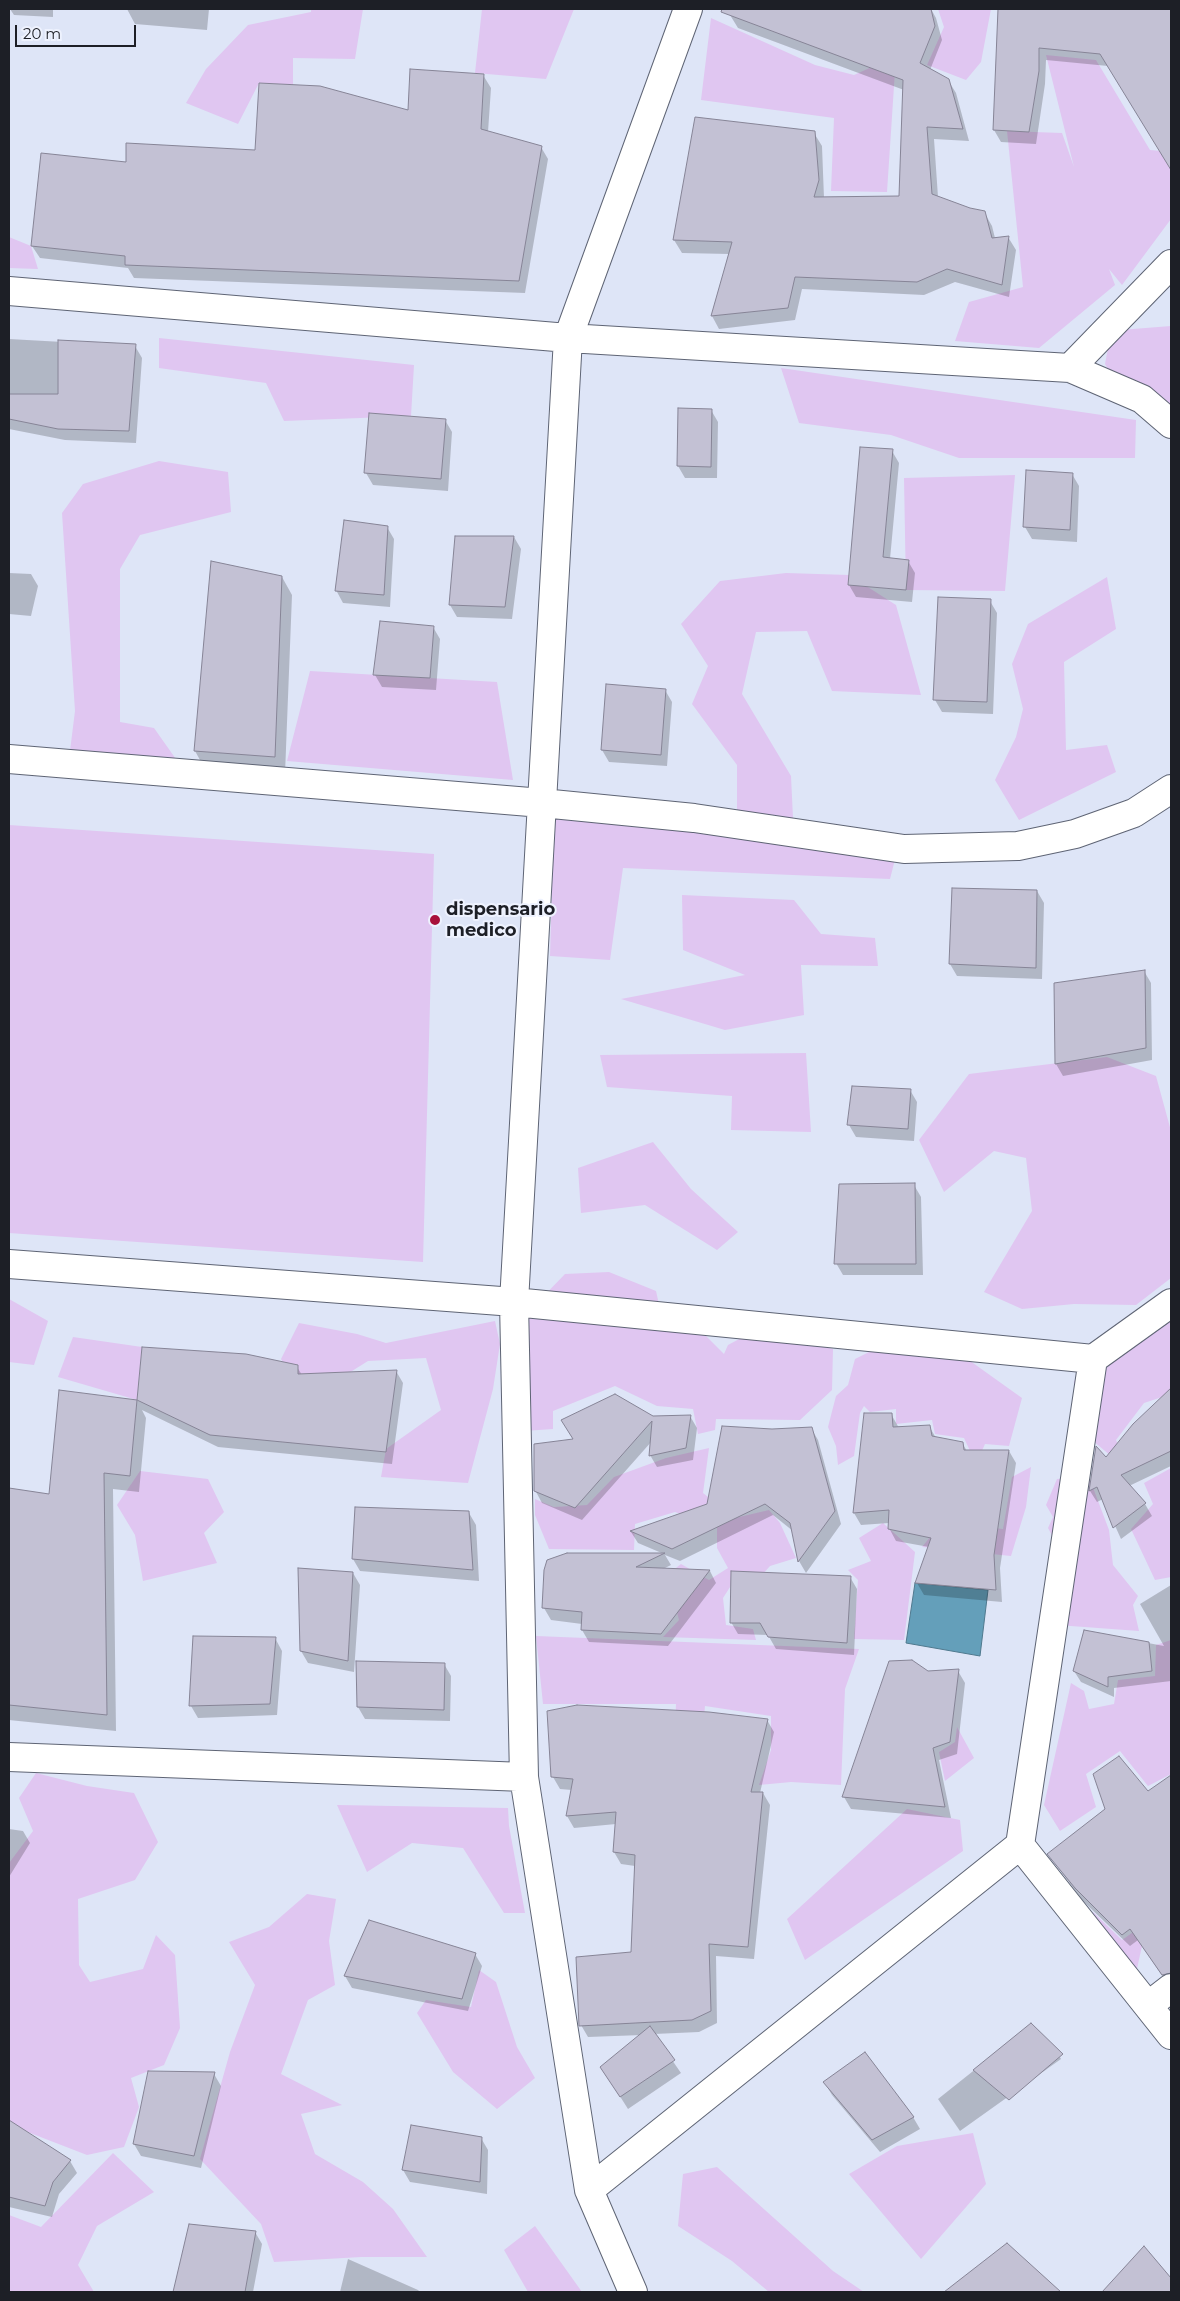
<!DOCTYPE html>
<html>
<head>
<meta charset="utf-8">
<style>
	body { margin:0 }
	#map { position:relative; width:1180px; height:2301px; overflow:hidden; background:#dee5f7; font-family:Montserrat,sans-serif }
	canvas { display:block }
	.frame { position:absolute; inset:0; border:10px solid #1d1f26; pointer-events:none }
	.scale { position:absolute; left:15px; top:25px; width:121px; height:22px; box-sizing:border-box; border:2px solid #1d1f26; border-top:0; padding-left:6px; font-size:15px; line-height:18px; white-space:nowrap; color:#1d1f26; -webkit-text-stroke:4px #eef2fe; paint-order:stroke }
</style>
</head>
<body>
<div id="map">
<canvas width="1180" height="2301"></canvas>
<div class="frame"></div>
<div class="scale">20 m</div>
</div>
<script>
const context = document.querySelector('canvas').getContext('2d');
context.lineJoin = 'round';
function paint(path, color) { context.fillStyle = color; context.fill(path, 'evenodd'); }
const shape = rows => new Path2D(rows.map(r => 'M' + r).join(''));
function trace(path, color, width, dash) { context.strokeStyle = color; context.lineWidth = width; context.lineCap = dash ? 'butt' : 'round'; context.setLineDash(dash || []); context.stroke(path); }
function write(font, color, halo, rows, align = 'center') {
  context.font = font + ' Montserrat,sans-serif'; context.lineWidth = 4; context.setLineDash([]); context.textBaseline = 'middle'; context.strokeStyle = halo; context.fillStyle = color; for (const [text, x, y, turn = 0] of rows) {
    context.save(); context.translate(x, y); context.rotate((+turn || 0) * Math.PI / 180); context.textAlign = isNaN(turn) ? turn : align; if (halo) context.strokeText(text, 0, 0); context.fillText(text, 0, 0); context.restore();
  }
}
paint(shape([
	[311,9,363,9,355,59,293,58,293,85,259,83,238,124,186,103,206,69,248,25,311,12],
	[482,9,574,9,546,79,475,73],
	[938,9,991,9,981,62,966,80,927,65,944,27],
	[711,18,815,65,854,75,896,56,887,192,831,191,834,118,701,100],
	[1046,55,1096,60,1150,150,1171,152,1171,219,1122,285,1109,269,1115,285,1039,348,955,341,969,302,1023,287,1007,131,1062,133,1074,167],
	[9,237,31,246,38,269,9,268],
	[1171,326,1171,431,1166,405,1156,393,1147,386,1115,381,1105,364,1110,338,1120,330],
	[159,338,414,365,411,416,284,421,266,383,159,368],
	[781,368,1136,420,1135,458,959,458,891,435,799,423],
	[159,461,228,472,231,512,140,535,120,569,120,722,154,728,178,762,70,751,75,711,62,513,83,484],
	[1015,475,1005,591,906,590,904,478],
	[786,573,849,575,896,605,921,695,832,691,807,631,756,632,742,694,791,776,793,818,737,814,737,765,692,704,708,666,681,624,720,581],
	[1107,577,1116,629,1064,662,1066,750,1107,745,1116,772,1019,820,995,780,1016,737,1023,709,1012,664,1028,624],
	[310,671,497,682,513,780,287,761],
	[554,816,901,836,890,879,623,868,610,960,550,956],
	[9,825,434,854,423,1262,9,1233],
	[682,895,794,900,821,934,875,938,878,966,801,965,804,1015,725,1030,621,999,745,975,683,950],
	[806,1053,811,1132,731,1130,732,1096,607,1087,600,1055],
	[1107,1057,1156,1076,1171,1131,1171,1278,1136,1305,1074,1304,1022,1309,984,1292,1032,1211,1026,1158,994,1151,944,1192,919,1140,969,1074],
	[653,1142,691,1189,738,1232,717,1250,645,1205,581,1213,578,1168],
	[609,1272,656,1291,664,1327,697,1327,724,1354,728,1345,758,1329,833,1349,832,1390,800,1420,716,1419,715,1430,698,1434,693,1409,657,1406,615,1386,553,1411,553,1429,524,1431,507,1334,565,1274],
	[9,1299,48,1321,34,1365,9,1362],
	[1171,1303,1171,1394,1144,1403,1116,1440,1121,1452,1111,1456,1074,1425,1074,1381],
	[495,1321,500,1344,493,1389,468,1483,381,1477,386,1449,441,1410,426,1358,368,1361,304,1401,281,1359,299,1323,357,1334,386,1343],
	[73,1337,142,1347,137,1400,58,1377],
	[881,1346,959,1353,1022,1398,1009,1446,985,1444,980,1455,971,1453,964,1438,935,1434,932,1420,896,1424,896,1409,870,1412,864,1406,860,1413,854,1456,838,1465,836,1446,828,1427,836,1396,848,1385,855,1359],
	[709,1448,703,1493,735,1518,769,1510,780,1523,796,1558,770,1566,762,1575,732,1584,723,1598,726,1625,753,1629,756,1640,663,1637,679,1620,667,1575,681,1564,709,1580,728,1568,717,1548,717,1528,675,1512,635,1524,634,1550,549,1549,535,1515,535,1499,554,1507,587,1505,614,1477,666,1458],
	[1031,1467,1026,1507,1011,1556,922,1547,942,1522,1003,1529,1012,1477],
	[1171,1468,1171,1577,1155,1580,1131,1529,1153,1504,1144,1483],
	[140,1471,208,1479,224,1512,204,1533,217,1563,143,1581,135,1535,117,1505],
	[1089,1477,1109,1530,1113,1565,1138,1596,1133,1605,1139,1631,1057,1625,1060,1550,1048,1528,1053,1517,1046,1505,1057,1479],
	[883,1523,915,1552,904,1640,854,1639,858,1580,848,1570,871,1561,859,1538],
	[536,1636,859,1649,845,1689,841,1785,791,1782,759,1785,771,1750,771,1716,705,1706,700,1760,674,1752,676,1704,543,1704],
	[1171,1640,1171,1774,1148,1786,1120,1751,1086,1774,1096,1807,1060,1831,1044,1805,1071,1683,1084,1691,1089,1709,1114,1704,1118,1680,1155,1676,1156,1645],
	[957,1727,974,1758,945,1781,939,1752,955,1742],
	[36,1773,87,1786,134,1793,158,1842,135,1880,78,1899,79,1965,90,1982,143,1969,156,1935,175,1955,180,2028,164,2065,131,2078,139,2107,124,2147,87,2155,25,2131,9,2131,9,1863,33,1831,19,1798],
	[337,1805,508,1808,509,1826,525,1913,504,1913,463,1848,412,1843,367,1872],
	[907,1809,960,1820,963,1851,805,1960,787,1919],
	[307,1894,336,1899,329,1941,335,1985,308,2000,281,2074,342,2105,301,2114,315,2154,363,2182,393,2209,427,2257,361,2257,274,2262,261,2224,200,2159,230,2052,255,1985,229,1942,269,1927],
	[1171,1905,1171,1938,1167,1934,1142,1946,1136,1973,1090,1922,1093,1912,1122,1940],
	[479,1970,496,1982,517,2047,535,2078,497,2109,453,2072,417,2013,426,2000,471,2007],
	[973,2133,986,2184,921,2259,849,2174,897,2146],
	[113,2153,154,2192,97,2226,78,2265,94,2292,9,2291,9,2215,41,2227],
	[717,2167,833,2271,864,2292,769,2292,732,2261,678,2226,683,2174],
	[535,2226,582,2292,528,2292,504,2250]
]), '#e0c6f1');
const water = shape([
	[915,1583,988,1590,980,1656,906,1643,915,1583]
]);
paint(water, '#649fba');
trace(water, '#4f798e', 1);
paint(shape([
	[10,9,53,9,53,17,14,15],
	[127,9,209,9,207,30,135,24],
	[729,9,931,9,936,18,942,40,930,70,948,80,956,93,969,141,934,139,938,197,970,210,984,212,992,226,995,238,1008,237,1016,250,1009,297,955,282,924,295,802,289,795,320,719,329,712,316,729,254,682,253,674,240,814,133,822,146,824,198,900,198,904,90,738,28,730,15],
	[999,9,1171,9,1171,157,1163,156,1108,66,1046,60,1045,84,1036,144,1001,142,994,130],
	[483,75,491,88,488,132,541,147,548,159,525,293,134,278,128,268,40,258,32,246,127,163,257,151,409,111],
	[9,339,135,346,142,358,136,443,65,440,9,429],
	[711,410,718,422,717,478,685,478,678,466],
	[445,420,452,432,448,491,373,485,366,473],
	[861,448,892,451,899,463,890,559,908,561,915,573,912,602,856,597,849,585],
	[1072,474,1079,486,1077,542,1032,539,1025,527],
	[387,527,394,539,390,607,343,603,336,590],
	[456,537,514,537,521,549,512,619,457,617,450,605],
	[212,563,282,577,292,595,285,774,205,769,195,751],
	[9,573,31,574,38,586,31,616,9,614],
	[990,601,997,613,993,714,942,712,935,700],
	[433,627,440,639,436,690,382,687,375,675],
	[665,690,672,702,667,766,609,762,602,750],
	[954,889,1037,891,1044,903,1042,979,957,976,950,964],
	[1144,971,1151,983,1152,1060,1063,1076,1056,1064,1055,984],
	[910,1090,917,1102,914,1141,856,1137,849,1125],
	[914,1185,921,1197,923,1275,843,1275,836,1263],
	[143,1349,297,1367,302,1375,396,1371,403,1383,392,1464,218,1447,142,1410,146,1418,139,1492,113,1489,116,1731,9,1720,9,1489,50,1496,61,1392,138,1401],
	[1171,1398,1171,1466,1129,1486,1145,1504,1152,1516,1121,1539,1103,1499,1097,1502,1090,1491,1097,1449,1106,1459,1157,1403],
	[891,1414,899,1428,929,1426,936,1438,962,1443,967,1451,1009,1451,1016,1463,1000,1568,1002,1602,924,1595,917,1583,929,1547,896,1541,889,1528,889,1523,861,1525,854,1513],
	[690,1416,697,1428,693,1460,657,1467,650,1455,652,1441,582,1520,542,1503,535,1490,575,1440,653,1417],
	[811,1428,818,1440,841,1524,806,1573,799,1561,793,1531,773,1515,680,1561,665,1555,671,1565,663,1569,710,1571,716,1583,668,1646,589,1642,582,1630,582,1624,551,1620,544,1608,567,1554,664,1554,638,1543,631,1532,708,1505,772,1430],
	[469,1513,476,1525,479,1581,360,1571,353,1559],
	[353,1573,360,1585,354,1672,308,1663,301,1651],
	[850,1577,857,1589,854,1655,776,1649,768,1635,738,1634,731,1622],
	[1171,1585,1171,1681,1114,1688,1114,1697,1081,1682,1074,1671,1084,1631,1164,1646,1140,1604],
	[275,1638,282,1651,277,1715,198,1718,191,1706],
	[890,1663,928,1673,958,1671,965,1683,957,1754,939,1760,951,1818,851,1809,844,1797],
	[444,1664,451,1676,450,1721,365,1719,358,1707],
	[767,1720,774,1732,760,1793,763,1793,770,1805,754,1959,716,1956,717,2023,699,2032,654,2034,681,2073,628,2109,609,2079,642,2035,588,2037,581,2025,632,1953,635,1866,621,1864,614,1852,616,1824,574,1828,567,1816,572,1790,560,1789,553,1777],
	[1168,1779,1171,1782,1171,1881,1169,1883,1171,1887,1171,1917,1164,1921,1171,1931,1171,1980,1167,1983,1138,1940,1130,1946,1083,1901,1048,1854,1106,1809,1148,1793],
	[9,1829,23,1831,30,1843,9,1877],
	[475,1954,482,1966,468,2011,352,1988,345,1976],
	[1031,2025,1054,2047,1061,2059,960,2131,938,2099],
	[214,2074,221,2086,201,2168,141,2156,134,2144],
	[825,2083,913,2117,920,2129,880,2152,832,2095],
	[25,2132,70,2161,77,2173,59,2194,52,2217,9,2207,9,2137],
	[481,2138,488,2150,487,2194,410,2182,403,2170],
	[190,2225,255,2232,262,2244,253,2292,175,2292],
	[1007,2245,1059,2292,977,2292,974,2288],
	[1144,2248,1171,2280,1171,2292,1104,2292],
	[348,2259,418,2290,420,2292,340,2292]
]), '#0003');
const building = shape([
	[722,9,931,9,935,26,920,63,949,79,963,129,927,127,932,194,970,208,985,211,992,238,1009,236,1002,285,947,269,917,282,795,277,788,308,711,316,732,242,673,240,695,117,815,131,819,180,814,197,899,196,903,80,721,12,722,9],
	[998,9,1171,9,1171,170,1100,54,1039,48,1039,71,1029,132,993,130,998,9],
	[410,69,484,74,481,129,542,146,519,281,125,265,125,256,31,246,41,153,126,162,126,143,255,150,259,83,320,86,408,110,410,69],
	[58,340,136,344,129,431,58,429,9,419,9,394,58,394,58,340],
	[678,408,712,409,711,467,677,466,678,408],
	[369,413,446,419,441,479,364,473,369,413],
	[860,447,893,449,883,557,909,560,906,590,848,585,860,447],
	[1026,470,1073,473,1070,530,1023,527,1026,470],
	[344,520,388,526,384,595,335,591,344,520],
	[455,536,514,536,505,607,449,605,455,536],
	[211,561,282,576,275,757,194,751,211,561],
	[938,597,991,599,987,702,933,700,938,597],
	[380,621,434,626,430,678,373,675,380,621],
	[606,684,666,689,661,755,601,750,606,684],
	[952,888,1037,890,1036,968,949,964,952,888],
	[1145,970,1146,1048,1055,1064,1054,983,1145,970],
	[852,1086,911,1089,908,1129,847,1125,852,1086],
	[915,1183,916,1264,834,1264,839,1184,915,1183],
	[142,1347,246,1354,298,1365,298,1374,397,1370,386,1452,210,1435,137,1400,142,1347],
	[1171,1388,1171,1451,1121,1475,1146,1503,1113,1528,1097,1487,1089,1491,1096,1446,1106,1457,1133,1424,1171,1388],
	[59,1390,137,1400,130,1476,104,1473,107,1715,9,1705,9,1488,49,1494,59,1390],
	[615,1394,653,1416,691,1415,686,1448,649,1456,652,1421,575,1508,534,1491,534,1444,573,1439,561,1420,615,1394],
	[864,1413,892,1413,893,1427,930,1425,932,1436,963,1442,964,1450,1009,1450,994,1555,996,1590,915,1583,931,1538,888,1529,889,1510,853,1513,864,1413],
	[722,1426,772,1429,812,1427,835,1511,798,1562,790,1523,765,1504,672,1549,630,1531,707,1504,722,1426],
	[355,1507,469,1511,473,1570,352,1559,355,1507],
	[567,1553,665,1553,636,1567,710,1570,661,1634,581,1630,582,1612,542,1608,544,1570,547,1560,567,1553],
	[298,1568,353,1572,348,1661,300,1651,298,1568],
	[731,1571,851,1576,847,1643,768,1637,760,1623,730,1623,731,1571],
	[1084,1630,1149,1642,1152,1671,1108,1677,1108,1687,1073,1671,1084,1630],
	[193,1636,276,1637,270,1704,189,1706,193,1636],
	[912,1660,928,1671,959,1669,950,1742,933,1748,945,1807,842,1797,889,1661,912,1660],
	[356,1661,445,1663,444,1710,357,1707,356,1661],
	[577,1705,709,1712,768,1719,751,1792,763,1792,748,1947,709,1944,711,2011,692,2020,579,2026,576,1957,631,1952,635,1855,613,1852,616,1812,566,1816,573,1779,551,1777,547,1711,577,1705],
	[1119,1756,1148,1791,1171,1775,1171,1973,1162,1975,1130,1929,1122,1935,1075,1888,1047,1854,1105,1809,1093,1774,1119,1756],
	[369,1920,476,1953,462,1999,344,1976,369,1920],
	[1031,2023,1063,2054,1009,2100,973,2070,1031,2023],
	[650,2026,675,2060,620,2097,600,2067,650,2026],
	[865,2052,914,2117,872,2140,823,2082,865,2052],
	[148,2071,215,2072,194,2156,133,2144,148,2071],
	[9,2120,71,2160,53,2182,45,2206,9,2197,9,2120],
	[411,2125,482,2137,480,2182,402,2170,411,2125],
	[189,2224,256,2231,245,2292,173,2292,189,2224],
	[1007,2243,1061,2292,944,2292,1007,2243],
	[1144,2246,1171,2278,1171,2292,1102,2292,1144,2246]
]);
paint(building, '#c3c1d4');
trace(building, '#868496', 1);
const minor = shape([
	[9,291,568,338,1070,368,1142,399,1171,424],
	[1070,368,1171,264],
	[9,759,542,803,694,818,904,849,1018,846,1075,834,1134,813,1171,789],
	[9,1264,514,1302,1093,1359,1171,1303],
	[1093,1359,1020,1845,1171,2035],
	[9,1757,524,1777],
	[1149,2005,1171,1988],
	[589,2190,1020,1845],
	[633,2292,589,2190,524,1777,514,1302,568,338,688,9]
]);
trace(minor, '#5e6474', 30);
trace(minor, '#fff', 28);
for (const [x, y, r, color] of [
	[435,920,6,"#a80f3a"]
]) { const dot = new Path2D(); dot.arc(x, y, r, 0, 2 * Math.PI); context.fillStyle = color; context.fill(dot); trace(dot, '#eef2fe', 2); }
write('bold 18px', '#1d1f26', '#eef2fe', [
	["dispensario",446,910],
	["medico",446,931]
], 'left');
</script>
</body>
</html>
